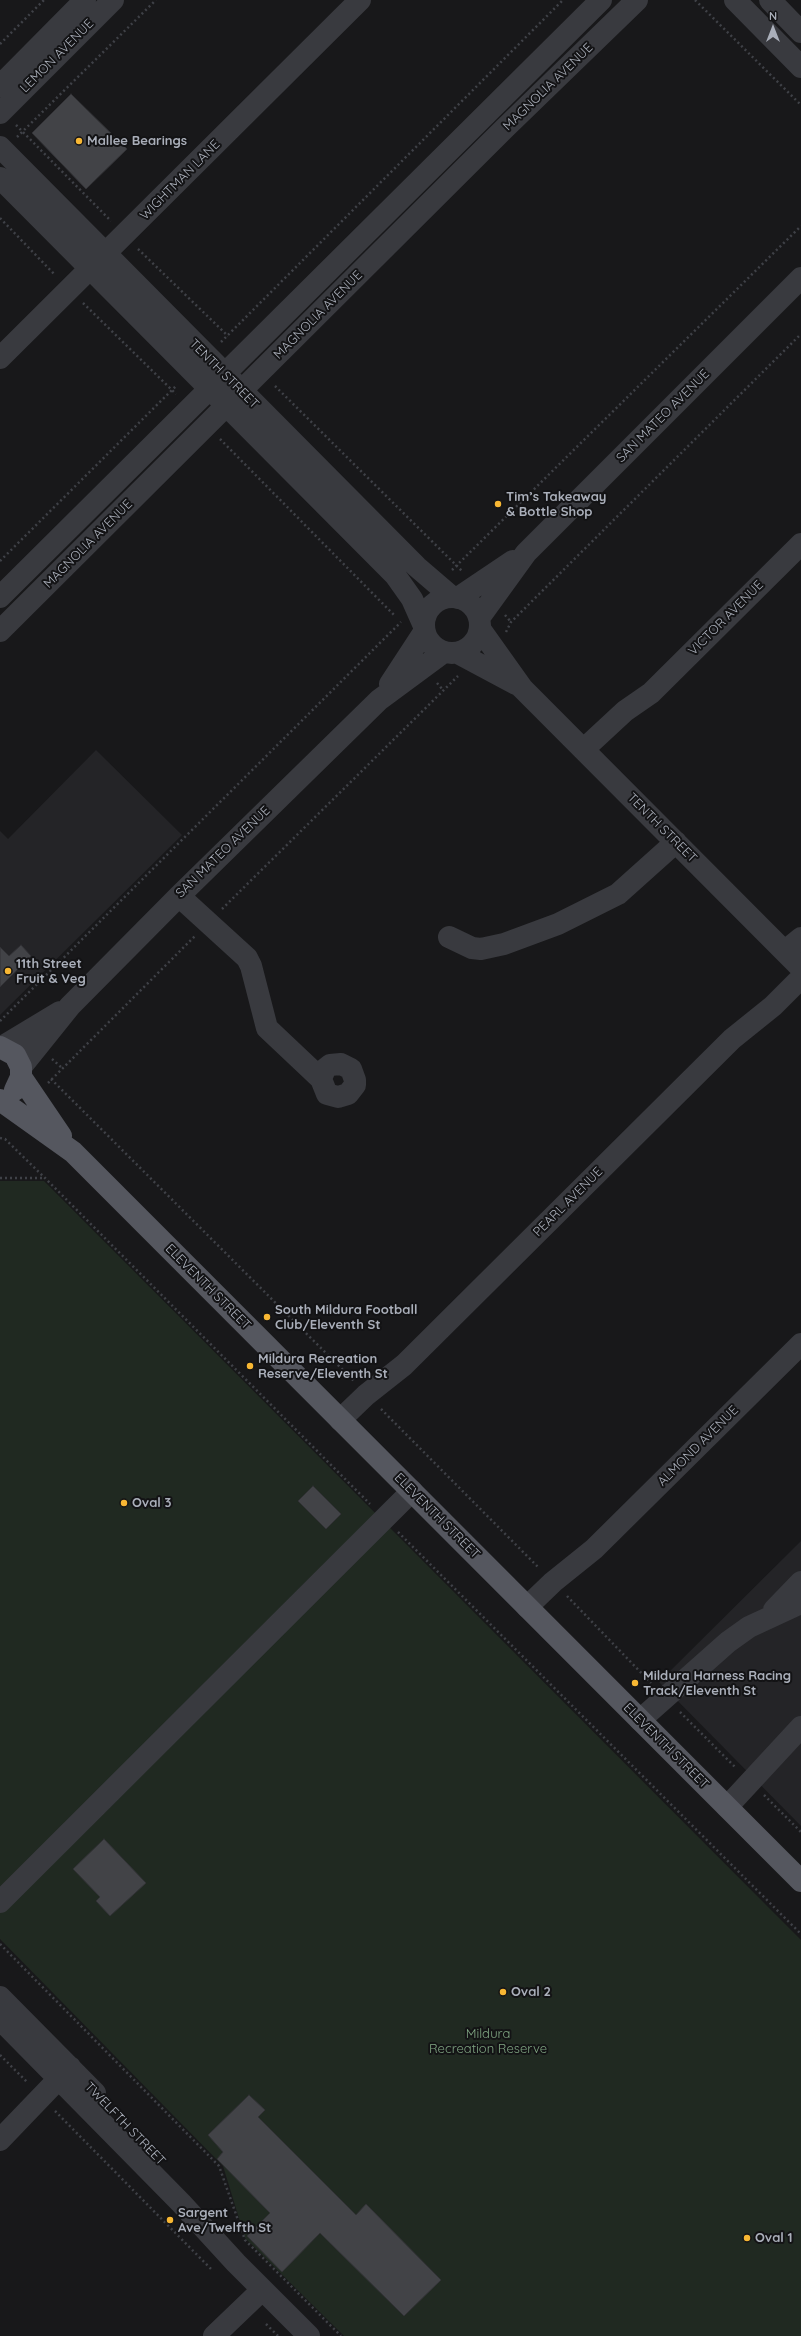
<!DOCTYPE html>
<html>
<head>
<meta charset="utf-8">
<style>
	body { margin:0 }
	#map { position:relative; width:801px; height:2336px; overflow:hidden; background:#18181a; font-family:Quicksand,sans-serif }
	canvas { display:block }
	.north { position:absolute; left:753px; top:8px; width:40px; height:40px; -webkit-text-stroke:3px #131315; paint-order:stroke; rotate:0deg; font-size:11px; font-weight:700; line-height:16px; text-align:center; color:#aaafba }
	.north::after { content:''; display:block; margin:auto; width:14px; height:18px; background:#aaafba; clip-path:polygon(50% 0,100% 100%,50% 72%,0 100%) }
</style>
</head>
<body>
<div id="map">
<canvas width="801" height="2336"></canvas>
<div class="north">N</div>
</div>
<script>
const context = document.querySelector('canvas').getContext('2d');
context.lineJoin = 'round';
function paint(path, color) { context.fillStyle = color; context.fill(path, 'evenodd'); }
const shape = rows => new Path2D(rows.map(r => 'M' + r).join(''));
function trace(path, color, width, dash) { context.strokeStyle = color; context.lineWidth = width; context.lineCap = dash ? 'butt' : 'round'; context.setLineDash(dash || []); context.stroke(path); }
function write(font, color, halo, rows, align = 'center') {
  context.font = font + ' Quicksand,sans-serif'; context.lineWidth = 4; context.setLineDash([]); context.textBaseline = 'middle'; context.strokeStyle = halo; context.fillStyle = color; for (const [text, x, y, turn = 0] of rows) {
    context.save(); context.translate(x, y); context.rotate((+turn || 0) * Math.PI / 180); context.textAlign = isNaN(turn) ? turn : align; if (halo) context.strokeText(text, 0, 0); context.fillText(text, 0, 0); context.restore();
  }
}
paint(shape([
	[96,750,182,835,0,1015,0,831,8,839],
	[801,1541,801,1826,659,1682]
]), '#242427');
paint(shape([
	[0,1181,44,1181,801,1940,801,2336,344,2336,245,2238,223,2166,0,1939]
]), '#202921');
const building = shape([
	[71,94,127,149,86,189,32,133,71,94],
	[21,945,31,956,0,987,0,947,9,956,21,945],
	[313,1486,341,1514,326,1529,298,1501,313,1486],
	[104,1839,146,1883,110,1916,96,1901,100,1897,73,1869,104,1839],
	[249,2095,265,2110,258,2117,356,2215,366,2204,441,2280,404,2316,320,2233,282,2272,247,2236,270,2213,217,2159,223,2152,208,2135,249,2095]
]);
paint(building, '#424347');
trace(building, '#323236', 1);
trace(shape([
	[695,0,801,105],
	[0,44,44,0],
	[16,125,111,221],
	[17,137,156,0],
	[0,218,55,275],
	[138,249,228,336],
	[83,303,176,394],
	[221,342,563,0],
	[275,386,462,571],
	[220,439,394,615],
	[0,561,177,385],
	[452,570,801,226],
	[505,615,511,622],
	[506,632,511,622,801,334],
	[437,683,443,690],
	[222,909,458,676],
	[0,1021,401,622],
	[52,1059,62,1068],
	[51,1079,354,1381],
	[48,1083,195,936],
	[0,1138,5,1139,45,1178,370,1504],
	[0,1178,44,1178],
	[381,1409,539,1568],
	[398,1532,801,1934],
	[567,1596,651,1683],
	[680,1712,736,1768],
	[764,1795,801,1832],
	[0,1944,219,2166,245,2240,341,2336],
	[0,2055,28,2083],
	[55,2111,212,2270],
	[266,2324,278,2336]
]), '#3f4147', 2.5, [2, 3]);
trace(shape([
	[735,0,801,67],
	[770,0,801,32],
	[0,86,85,0],
	[0,113,113,0],
	[0,147,417,567,452,597],
	[0,178,395,575,412,599,424,626],
	[0,358,360,0],
	'424 625a28 28 0 1 1 56 0a28 28 0 1 1-56 0Z',
	[0,597,601,0],
	[458,598,513,561],
	[479,618,526,553,801,278],
	[480,629,522,688,801,968],
	[0,631,504,129,637,0],
	[458,653,516,684],
	[390,684,424,632],
	[584,749,625,711,651,693,801,544],
	[179,896,247,958,251,966,267,1028,321,1079,327,1094,338,1097,348,1094,355,1085,355,1080,351,1069,341,1064,330,1065,325,1069,321,1079],
	[449,937,472,948,481,949,504,944,558,924,618,894,676,842],
	[785,951,801,938],
	[2,1047,60,1012],
	[21,1067,70,1006,179,896,379,700,444,652],
	[340,1420,366,1395,404,1365,732,1039,773,1006,801,978],
	[527,1607,553,1582,594,1549,801,1344],
	[774,1610,801,1582],
	[640,1720,728,1642,749,1627,801,1603],
	[727,1807,801,1727],
	[0,1902,412,1491],
	[0,1997,95,2093],
	[0,2019,181,2203,236,2263,309,2336],
	[0,2140,70,2067],
	[214,2336,262,2290]
]), '#393a3f', 22);
trace(shape([
	[0,1047,15,1055,21,1067,21,1077,15,1090],
	[21,1077,61,1136],
	[0,1100,73,1152,801,1881]
]), '#55575f', 22);
for (const [x, y, r, color] of [
	[79,141,4,"#f8b733"],
	[498,504,4,"#f8b733"],
	[8,971,4,"#f8b733"],
	[267,1317,4,"#f8b733"],
	[250,1366,4,"#f8b733"],
	[124,1503,4,"#f8b733"],
	[635,1683,4,"#f8b733"],
	[503,1992,4,"#f8b733"],
	[170,2220,4,"#f8b733"],
	[747,2238,4,"#f8b733"]
]) { const dot = new Path2D(); dot.arc(x, y, r, 0, 2 * Math.PI); context.fillStyle = color; context.fill(dot); trace(dot, '#131315', 1.5); }
write('13px', '#aaafba', '#131315', [
	["LEMON AVENUE",57,56,-45],
	["MAGNOLIA AVENUE",548,87,-44],
	["WIGHTMAN LANE",180,180,-45],
	["MAGNOLIA AVENUE",318,315,-45],
	["TENTH STREET",224,374,45],
	["SAN MATEO AVENUE",663,416,-45],
	["MAGNOLIA AVENUE",88,544,-45],
	["VICTOR AVENUE",726,618,-45],
	["TENTH STREET",662,828,45],
	["SAN MATEO AVENUE",223,852,-44],
	["PEARL AVENUE",568,1202,-45],
	["ELEVENTH STREET",208,1287,45],
	["ALMOND AVENUE",698,1446,-45],
	["ELEVENTH STREET",437,1516,45],
	["ELEVENTH STREET",666,1746,45],
	["TWELFTH STREET",125,2124,46]
]);
write('bold 13px', '#aaafba', '#131315', [
	["Mallee Bearings",87,141],
	["Tim’s Takeaway",506,497],
	["& Bottle Shop",506,512],
	["11th Street",16,964],
	["Fruit & Veg",16,979],
	["South Mildura Football",275,1310],
	["Club/Eleventh St",275,1325],
	["Mildura Recreation",258,1359],
	["Reserve/Eleventh St",258,1374],
	["Oval 3",132,1503],
	["Mildura Harness Racing",643,1676],
	["Track/Eleventh St",643,1691],
	["Oval 2",511,1992],
	["Sargent",178,2213],
	["Ave/Twelfth St",178,2228],
	["Oval 1",755,2238]
], 'left');
write('13px', '#80a683', '#131315', [
	["Mildura",488,2034],
	["Recreation Reserve",488,2049]
]);
</script>
</body>
</html>
